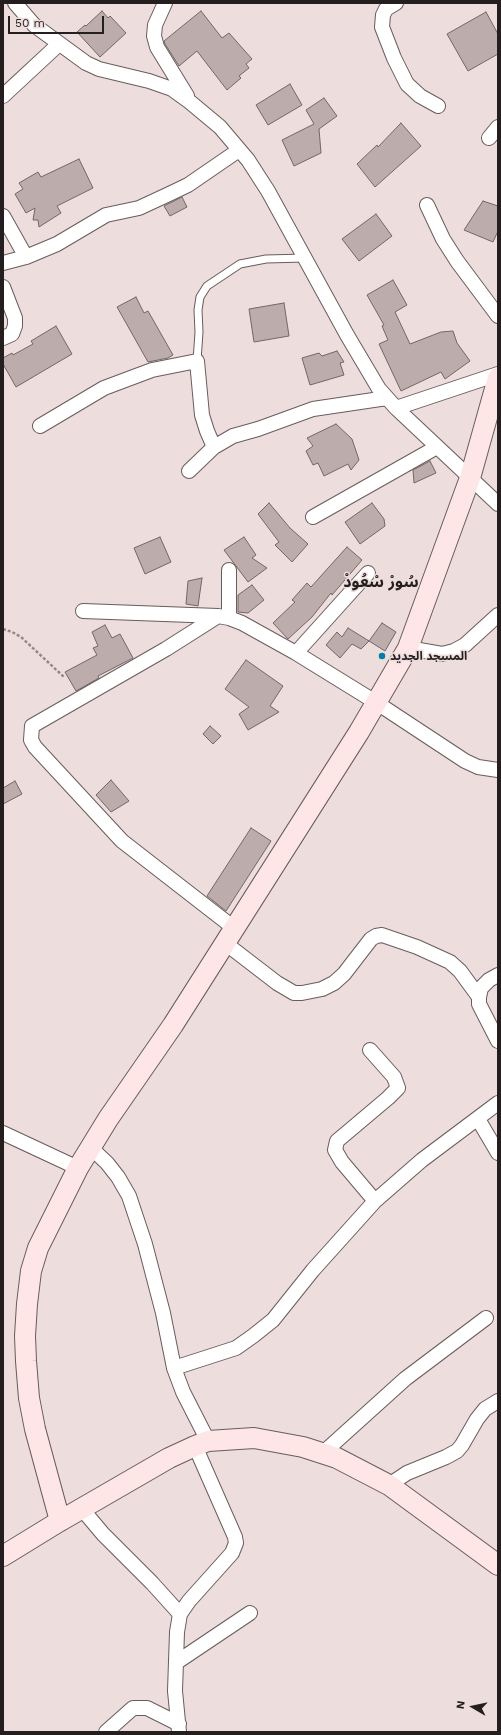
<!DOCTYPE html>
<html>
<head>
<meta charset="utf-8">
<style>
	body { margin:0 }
	#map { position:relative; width:501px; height:1735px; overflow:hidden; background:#eddddd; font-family:"Work Sans",sans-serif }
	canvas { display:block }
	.frame { position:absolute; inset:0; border:4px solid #241e1e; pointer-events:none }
	.north { position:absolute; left:453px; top:1687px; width:40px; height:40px; -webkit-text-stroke:3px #eddddd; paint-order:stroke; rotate:279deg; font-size:11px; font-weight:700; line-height:16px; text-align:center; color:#241e1e }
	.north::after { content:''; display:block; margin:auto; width:14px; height:18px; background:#241e1e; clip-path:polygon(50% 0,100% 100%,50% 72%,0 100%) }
	.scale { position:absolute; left:8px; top:16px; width:96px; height:18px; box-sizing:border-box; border:2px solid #241e1e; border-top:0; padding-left:5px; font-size:12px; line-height:14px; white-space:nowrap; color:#241e1e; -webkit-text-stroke:3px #eddddd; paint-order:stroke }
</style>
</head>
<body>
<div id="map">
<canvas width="501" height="1735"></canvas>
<div class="frame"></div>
<div class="north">N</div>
<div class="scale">50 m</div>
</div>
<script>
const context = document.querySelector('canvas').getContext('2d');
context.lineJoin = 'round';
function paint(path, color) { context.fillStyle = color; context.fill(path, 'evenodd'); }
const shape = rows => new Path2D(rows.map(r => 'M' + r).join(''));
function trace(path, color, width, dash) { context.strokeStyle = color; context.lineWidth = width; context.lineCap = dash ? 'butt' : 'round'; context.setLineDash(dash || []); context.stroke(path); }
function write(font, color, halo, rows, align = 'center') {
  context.font = font + ' "Work Sans","Noto Sans Arabic",sans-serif'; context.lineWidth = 3; context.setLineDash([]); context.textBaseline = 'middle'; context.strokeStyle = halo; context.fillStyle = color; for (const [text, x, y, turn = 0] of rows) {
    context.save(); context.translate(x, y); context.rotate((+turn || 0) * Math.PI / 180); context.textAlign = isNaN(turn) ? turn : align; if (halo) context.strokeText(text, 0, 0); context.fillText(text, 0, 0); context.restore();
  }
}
const building = shape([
	[102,11,108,18,110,16,126,33,100,57,77,32,85,25,86,26,102,11],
	[201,11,222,38,229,33,252,59,246,64,249,68,239,76,241,78,227,90,197,51,179,66,165,44,164,41,201,11],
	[486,12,498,34,498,54,468,71,447,34,486,12],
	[290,84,302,105,268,125,256,105,290,84],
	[324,98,337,116,319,129,321,153,294,166,282,140,314,124,306,110,324,98],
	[401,123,421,146,375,187,357,164,377,145,378,147,401,123],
	[79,159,93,188,57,206,61,213,39,227,38,220,33,220,35,208,26,213,15,194,23,189,19,183,38,172,41,177,79,159],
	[182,197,187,207,170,216,164,206,182,197],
	[483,201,498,206,498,231,493,242,464,230,483,201],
	[376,214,392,236,359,261,342,239,376,214],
	[393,280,407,305,395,312,410,344,441,332,453,331,457,343,470,361,445,379,441,372,401,391,379,344,388,340,382,326,384,325,367,295,393,280],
	[136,297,144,313,148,311,173,355,168,358,148,362,117,307,136,297],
	[284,303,289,336,254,342,249,309,284,303],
	[56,326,72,354,16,387,3,364,3,358,12,353,13,355,33,344,31,341,56,326],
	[337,351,344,362,340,363,344,375,310,385,302,358,319,353,322,356,337,351],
	[336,424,352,439,359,460,351,470,348,464,324,476,318,463,313,465,306,451,313,446,307,438,336,424],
	[430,461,436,473,414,483,413,470,430,461],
	[269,503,290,528,308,544,292,562,275,545,279,542,258,514,269,503],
	[372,503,384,519,385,526,360,544,345,522,372,503],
	[160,537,171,562,145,574,134,548,160,537],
	[244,537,256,555,252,558,267,568,248,582,224,550,244,537],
	[347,547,362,560,332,595,331,593,312,617,288,639,273,623,295,602,292,600,307,583,311,587,347,547],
	[202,578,198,606,186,604,188,581,202,578],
	[252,585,264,600,248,613,238,612,238,595,252,585],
	[382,623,396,632,385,651,369,641,382,623],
	[105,625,112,638,120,634,133,658,98,676,99,678,76,691,65,672,97,655,93,648,98,646,92,632,105,625],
	[348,628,369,641,361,649,352,644,340,658,326,645,337,632,342,637,348,628],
	[246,660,283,686,270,706,279,712,248,730,239,714,249,707,225,689,246,660],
	[210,726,221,736,213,744,203,734,210,726],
	[111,780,129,801,111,812,96,795,111,780],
	[15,781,22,794,3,804,3,788,15,781],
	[251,828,271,841,226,911,207,896,251,828]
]);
paint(building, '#bcadac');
trace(building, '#746666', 1);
const lane = shape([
	[197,361,199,332,198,310,200,297,207,286,240,264,266,259,305,258]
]);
const street = shape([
	[15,3,34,25,86,63,99,69,149,81,172,89,190,102,220,127,248,160,268,191,347,335,379,389,396,408,498,504],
	[165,3,155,25,154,36,157,47,187,96],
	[396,3,386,9,383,15,382,27,394,58,407,84,420,96,438,106],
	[3,96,59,44],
	[489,138,498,127],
	[427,205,443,239,457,261,498,316],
	[3,216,26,257],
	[3,263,26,257,57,244,106,215,139,208,167,195,188,185,239,150],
	[3,287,15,318,15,326,12,334,3,338],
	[396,408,498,374],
	[40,426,104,388,152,370,197,361,202,415,207,431,214,447],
	[189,471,214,447,233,436,258,429,313,409,387,398],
	[313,517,437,447],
	[229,570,229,618],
	[83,611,218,616,229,618,242,623,296,653,377,703,465,761,478,767,498,770],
	[218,616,166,649,32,726,31,740,35,747,122,841,234,928],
	[408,648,442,654,454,651,465,645,498,615],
	[296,653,368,573],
	[225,943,277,983,294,993,302,993,322,989,334,983,344,974,371,939,376,936,382,935,417,947,450,962,460,971,479,997],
	[498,975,489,980,481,988,479,997,479,1004,498,1041],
	[370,1050,394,1077,398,1088,388,1098,337,1141,335,1150,342,1162,375,1201],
	[478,1119,498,1153],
	[3,1133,78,1168],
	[90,1147,107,1163,118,1177,129,1196,145,1244,163,1313,174,1368,183,1392,208,1441],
	[174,1368,236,1348,253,1336,273,1320,313,1270,375,1201,422,1160,498,1103],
	[323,1453,405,1379,486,1318],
	[389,1485,407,1473,446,1457,457,1451,462,1445,477,1419,485,1409,498,1401],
	[82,1509,103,1534,152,1583,180,1614],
	[177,1662,250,1613],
	[106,1732,133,1708,147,1708,179,1724],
	[179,1732,175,1691,177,1632,180,1614,189,1601,232,1553,236,1543,235,1537,195,1446]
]);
const secondary = shape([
	[60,1521,35,1429,29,1398,26,1361,25,1336,27,1304,31,1271,38,1248,78,1168,108,1119,173,1025,359,732,408,648,470,478,498,378],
	[3,1556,60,1521,169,1458,195,1446,208,1441,254,1438,303,1447,337,1458,389,1485,498,1565]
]);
trace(lane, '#6a5c5c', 9);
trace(street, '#6a5c5c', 16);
trace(secondary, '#6a5c5c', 22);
trace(shape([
	[3,629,12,632,21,637,64,677]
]), '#948888', 2.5, [3, 2]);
trace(lane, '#fff', 7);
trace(street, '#fff', 14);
trace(secondary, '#ffe6e6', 20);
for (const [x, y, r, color] of [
	[382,656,4,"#017ea4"]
]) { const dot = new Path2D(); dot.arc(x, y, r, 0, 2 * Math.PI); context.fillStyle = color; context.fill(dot); trace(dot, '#eddddd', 1.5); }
write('bold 12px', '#241e1e', '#eddddd', [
	["المسجد الجديد",390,656]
], 'left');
write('bold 16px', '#241e1e', '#eddddd', [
	["سُورْ سْعُودْ",381,582]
]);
</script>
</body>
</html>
